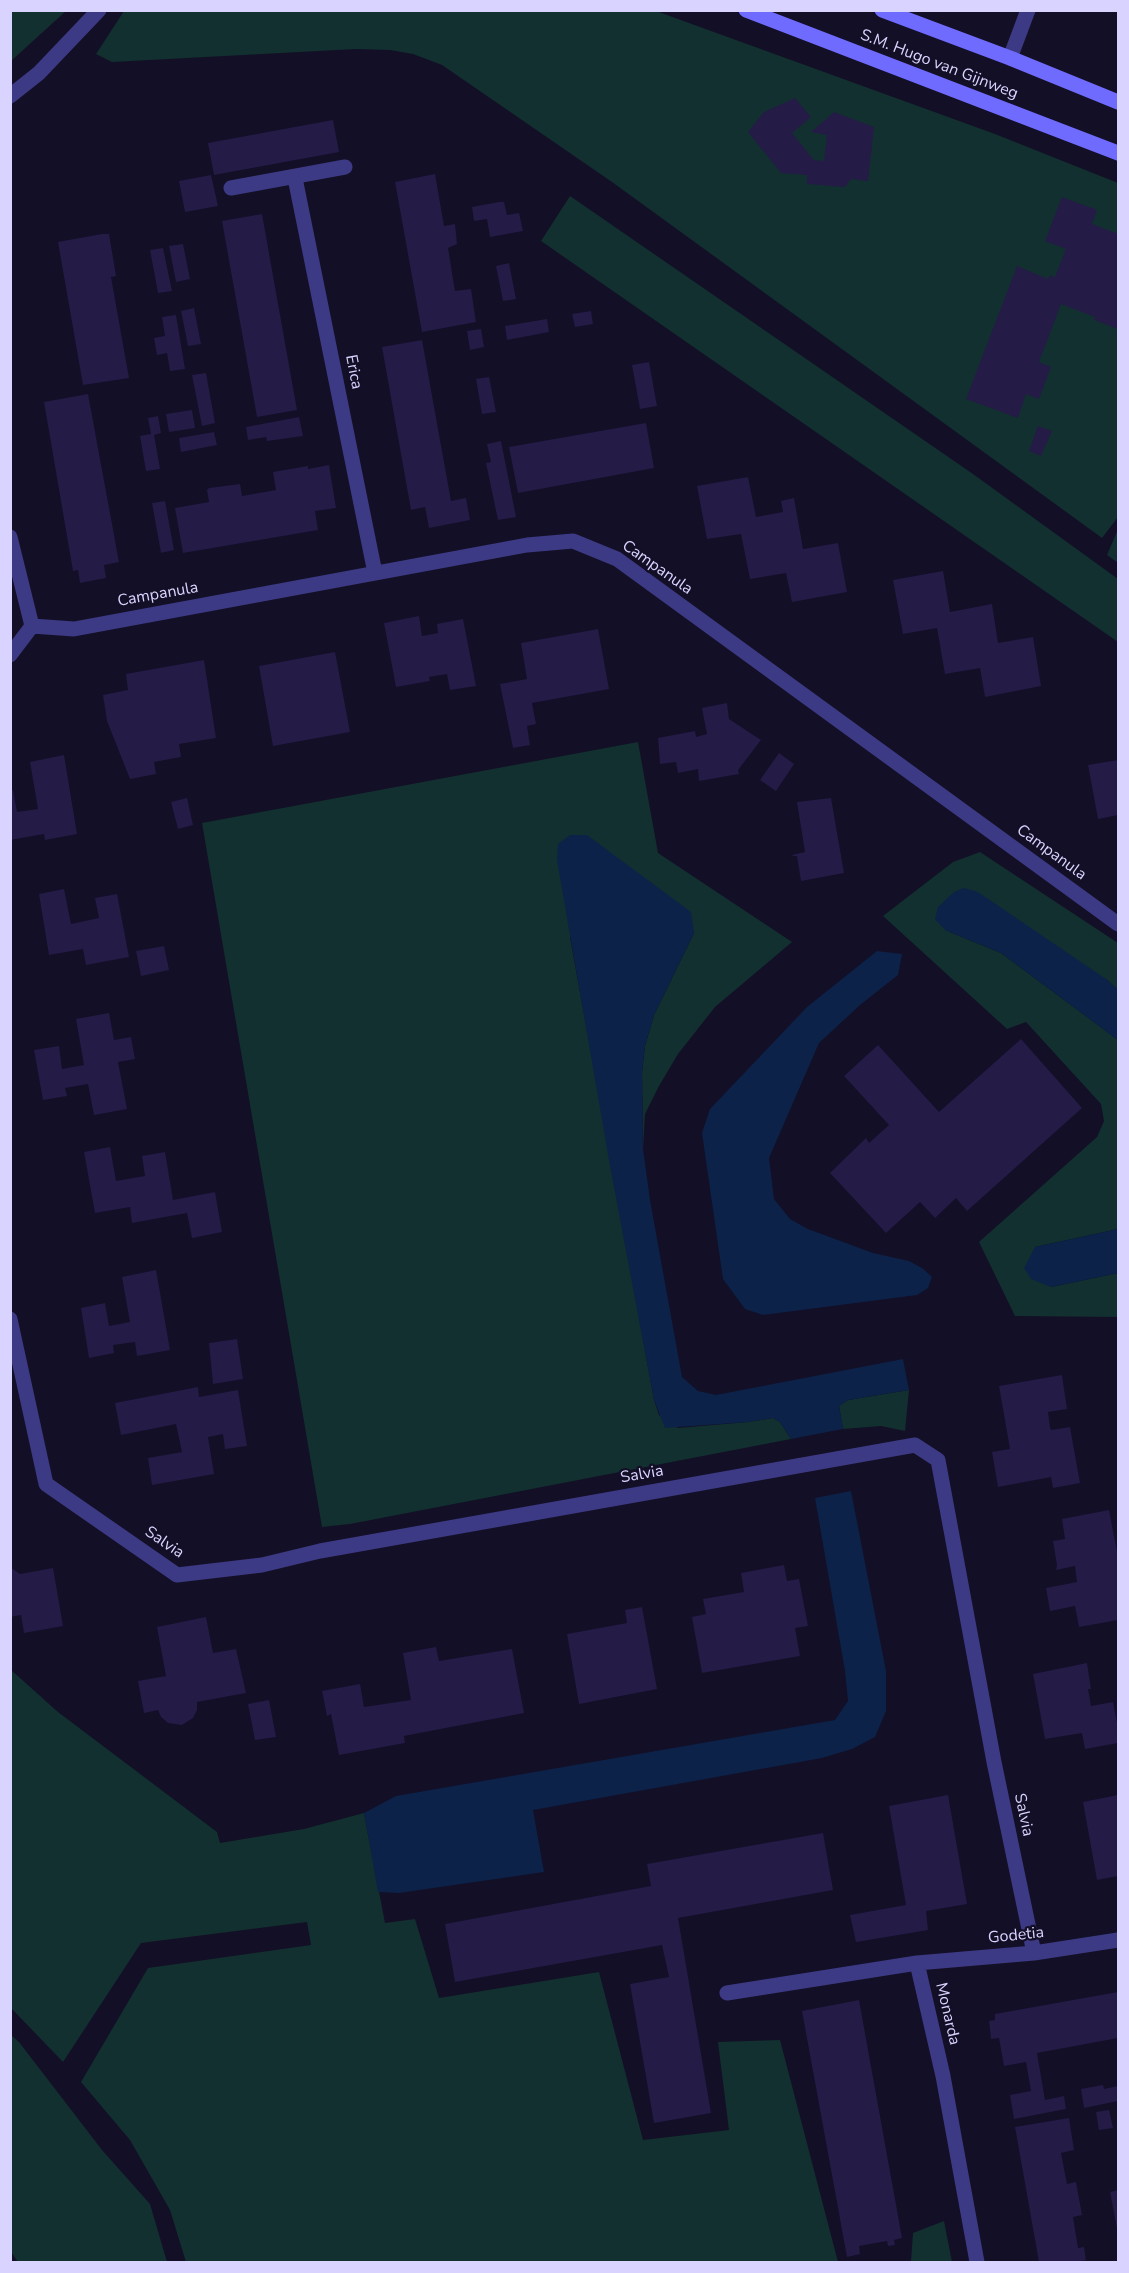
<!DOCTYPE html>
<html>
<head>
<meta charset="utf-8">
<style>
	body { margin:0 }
	#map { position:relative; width:1129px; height:2273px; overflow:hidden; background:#130f26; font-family:"Nunito Sans",sans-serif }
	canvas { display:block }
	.frame { position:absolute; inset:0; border:12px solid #d9d4ff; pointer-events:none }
</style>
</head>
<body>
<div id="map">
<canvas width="1129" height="2273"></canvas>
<div class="frame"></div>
</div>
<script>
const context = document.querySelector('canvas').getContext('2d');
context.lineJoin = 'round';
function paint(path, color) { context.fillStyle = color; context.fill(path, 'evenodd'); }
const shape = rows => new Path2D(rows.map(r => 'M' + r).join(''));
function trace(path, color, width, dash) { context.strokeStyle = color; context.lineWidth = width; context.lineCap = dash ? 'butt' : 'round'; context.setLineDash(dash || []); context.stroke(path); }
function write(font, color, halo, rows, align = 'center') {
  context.font = font + ' "Nunito Sans",sans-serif'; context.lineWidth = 4.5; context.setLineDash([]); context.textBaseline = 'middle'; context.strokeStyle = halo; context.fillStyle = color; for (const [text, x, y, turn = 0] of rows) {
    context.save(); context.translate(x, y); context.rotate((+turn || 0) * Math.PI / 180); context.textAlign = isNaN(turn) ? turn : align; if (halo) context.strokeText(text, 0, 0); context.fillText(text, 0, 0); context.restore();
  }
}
paint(shape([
	[11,10,66,10,66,11,11,61],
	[124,11,656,11,995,134,1118,183,1118,517,1102,538,612,182,442,65,413,54,390,50,356,49,112,62,96,54],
	[570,196,973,474,1118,579,1118,642,541,241],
	[1118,529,1118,563,1107,555],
	[638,742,658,853,792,942,715,1007,678,1054,659,1086,645,1114,643,1149,642,1072,645,1046,654,1015,694,933,570,937,654,1400,659,1415,678,1428,748,1422,773,1418,780,1422,791,1439,350,1524,322,1527,202,823],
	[980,852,1118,943,1118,990,1106,979,945,930,1001,953,1118,1040,1118,1229,1035,1247,1051,1287,1118,1273,1118,1317,1015,1316,979,1242,1097,1137,1104,1121,1101,1104,1026,1022,1007,1029,883,916,953,862],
	[909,1390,905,1431,881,1426,843,1429,839,1406,848,1400],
	[10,1669,58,1712,217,1832,220,1843,304,1829,364,1813,385,1923,415,1919,439,1998,599,1972,643,2140,729,2130,718,2042,780,2040,838,2262,186,2262,170,2210,130,2140,81,2082,148,1968,311,1945,307,1922,141,1943,63,2062,11,2008],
	[10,2034,19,2042,102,2150,150,2204,167,2262,18,2262,11,2252],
	[944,2221,952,2262,893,2262,911,2261,913,2233]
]), '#12302f');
paint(shape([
	[570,835,587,835,691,912,694,933,654,1015,645,1046,642,1072,643,1149,650,1200,682,1377,698,1391,716,1395,903,1359,909,1390,848,1400,839,1406,843,1429,791,1439,780,1422,773,1418,748,1422,665,1428,654,1400,610,1166,557,860,558,844],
	[964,888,978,892,1106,979,1118,990,1118,1040,1001,953,945,930,935,919,938,907,954,892],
	[877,951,902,954,898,975,860,1005,819,1043,769,1158,774,1199,790,1219,808,1229,873,1253,909,1261,922,1268,932,1277,928,1288,917,1295,763,1315,745,1309,723,1279,702,1133,710,1109,807,1007],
	[1118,1229,1118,1273,1051,1287,1031,1279,1024,1268,1035,1247],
	[851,1491,886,1671,886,1711,875,1737,852,1749,822,1758,533,1810,544,1872,399,1893,378,1892,364,1813,396,1796,835,1720,848,1701,845,1671,815,1498]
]), '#0c2248');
paint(shape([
	[795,98,811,117,792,133,814,160,824,161,827,135,811,132,834,112,874,127,868,181,851,179,845,187,807,184,807,175,781,173,748,132,764,112],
	[333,120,339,152,214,175,208,143],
	[435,174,444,226,455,224,457,244,448,248,455,291,471,289,476,322,422,332,395,182],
	[211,175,218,206,185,212,179,181],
	[1062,197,1097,210,1092,224,1118,234,1118,329,1094,320,1095,317,1061,304,1039,362,1051,367,1039,399,1026,394,1018,418,966,399,1017,266,1048,279,1050,275,1055,277,1066,249,1045,241],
	[499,202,504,202,507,215,519,213,523,231,490,237,487,219,474,221,472,207],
	[262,214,297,410,257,417,222,221],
	[102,234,109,234,116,276,111,277,129,378,83,385,58,242],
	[183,244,190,279,176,282,169,246],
	[163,248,172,291,158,293,150,250],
	[509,263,516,299,503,301,496,266],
	[194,308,201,344,188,346,181,311],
	[591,311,593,324,575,327,572,314],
	[176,315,185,369,170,371,167,353,157,355,154,338,165,336,162,317],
	[547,319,549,332,507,340,505,326],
	[481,329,484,347,470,350,467,331],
	[422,340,451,501,466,498,470,520,429,528,425,507,411,510,382,347],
	[649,362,657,406,640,409,632,365],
	[206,373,215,423,202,426,192,375],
	[489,377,496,412,482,414,476,379],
	[88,394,119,562,104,565,106,578,80,583,78,570,73,571,44,402],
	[192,410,195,428,169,432,166,414],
	[158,416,161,433,154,435,160,469,146,471,140,436,151,434,148,418],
	[299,417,303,436,267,441,266,437,248,440,246,427],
	[646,423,654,468,518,493,509,447],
	[1038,426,1052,431,1041,456,1029,451],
	[214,432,217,445,181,452,179,438],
	[501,441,516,517,498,520,486,463,491,462,487,444],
	[329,465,336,508,315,511,318,530,183,553,175,508,209,502,207,490,209,488,240,484,242,496,276,490,273,472,308,466,308,469],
	[748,477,756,517,783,512,781,501,794,498,803,549,838,543,847,592,792,602,786,573,750,579,741,534,707,539,697,486],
	[165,501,174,550,161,553,152,503],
	[943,571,950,612,992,604,998,643,1033,637,1041,686,985,697,980,668,945,674,937,628,903,634,893,580],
	[419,616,422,636,438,633,437,624,463,619,476,686,450,690,447,674,429,677,430,681,396,687,384,623],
	[598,629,609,689,532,703,536,724,527,726,530,745,513,748,500,684,527,679,521,643],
	[335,652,350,732,273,746,259,666],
	[204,660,216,738,179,744,181,757,154,762,156,774,130,779,107,721,103,695,128,690,126,674],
	[727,703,729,719,761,740,738,770,739,774,699,781,698,769,678,773,676,762,660,764,658,738,695,731,696,737,707,734,702,708],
	[779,753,794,764,776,791,760,780],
	[64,755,77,834,45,840,44,834,10,840,10,790,13,790,17,812,38,809,30,762],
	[1118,760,1118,815,1098,819,1088,765],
	[187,798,193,825,178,829,171,802],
	[831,798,844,873,801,881,797,856,793,856,792,855,805,852,797,802],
	[64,889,71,924,99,918,95,898,117,894,129,957,86,965,83,949,49,955,39,894],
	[164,946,169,970,141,976,136,951],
	[109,1013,114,1040,131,1037,135,1059,118,1062,127,1109,94,1115,88,1084,65,1088,67,1096,43,1100,34,1050,59,1046,62,1069,84,1065,76,1019],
	[1021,1039,1082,1108,967,1211,956,1198,935,1218,920,1202,886,1233,830,1173,866,1138,869,1143,889,1125,844,1076,878,1045,939,1112],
	[110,1147,116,1181,145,1176,142,1156,165,1152,173,1200,215,1192,222,1232,192,1238,187,1213,132,1223,130,1207,95,1213,84,1152],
	[156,1270,170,1350,137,1356,135,1342,113,1345,114,1353,89,1358,81,1308,105,1303,109,1326,130,1322,122,1277],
	[237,1339,243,1379,213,1384,209,1343],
	[1062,1375,1067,1409,1048,1412,1050,1427,1051,1430,1070,1427,1080,1483,1053,1488,1051,1477,998,1487,992,1452,1010,1449,999,1386],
	[198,1387,199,1397,238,1390,247,1446,225,1449,223,1434,208,1437,214,1474,152,1485,148,1458,182,1452,176,1424,121,1435,115,1403],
	[1109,1510,1118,1557,1118,1620,1079,1627,1075,1606,1050,1611,1046,1588,1077,1582,1075,1566,1056,1570,1057,1565,1053,1541,1065,1539,1062,1519],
	[784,1565,787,1581,799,1579,808,1626,795,1628,800,1656,702,1673,692,1617,706,1614,703,1599,744,1592,741,1573],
	[10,1567,20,1574,53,1568,63,1626,24,1633,21,1615,10,1617],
	[642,1607,657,1689,579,1704,567,1634,627,1623,625,1610],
	[206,1617,213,1653,236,1649,246,1693,197,1702,197,1710,193,1718,182,1725,168,1723,161,1717,158,1710,144,1713,138,1681,166,1676,157,1627],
	[436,1647,439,1661,512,1649,524,1713,404,1736,405,1743,339,1755,331,1714,327,1716,322,1691,360,1684,364,1707,411,1700,403,1653],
	[1087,1663,1091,1689,1088,1689,1091,1706,1113,1702,1118,1728,1118,1743,1085,1749,1082,1733,1045,1739,1033,1674],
	[269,1700,276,1737,255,1740,248,1704],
	[948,1795,967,1904,926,1911,928,1930,856,1942,850,1915,906,1905,889,1806],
	[1118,1795,1118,1876,1097,1880,1083,1802],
	[823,1833,833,1890,678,1918,711,2113,654,2123,630,1984,669,1977,662,1945,455,1982,445,1924,651,1886,647,1864],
	[1118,1992,1118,2038,1037,2053,1045,2100,1064,2096,1066,2109,1014,2119,1010,2095,1031,2091,1026,2062,1004,2066,999,2038,991,2039,989,2021,995,2020,995,2014],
	[859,2000,902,2238,894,2240,895,2245,888,2246,887,2241,859,2246,860,2254,847,2257,802,2011],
	[1103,2085,1104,2089,1118,2086,1118,2101,1084,2108,1081,2089],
	[1109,2110,1113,2128,1099,2130,1096,2112],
	[1069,2118,1074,2150,1061,2153,1067,2184,1076,2182,1082,2215,1073,2217,1078,2248,1084,2247,1086,2260,1080,2261,1081,2262,1039,2262,1015,2127],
	[1118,2190,1118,2229,1117,2229,1110,2192]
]), '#241b47');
trace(shape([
	[1010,58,1028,10],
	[10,96,39,73,99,10],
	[295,178,375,573],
	[231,188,345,167],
	[10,537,32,626,74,629,527,545,573,541,617,559,1118,924],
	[10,655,32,626],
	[10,1319,46,1484,177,1575,262,1565,320,1551,915,1445,938,1460,994,1762,1034,1953],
	[917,1963,1034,1953,1118,1940],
	[727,1993,917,1963,943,2076,977,2262]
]), '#3d3a85', 15);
trace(shape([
	[746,10,1118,153],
	[882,10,1010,58,1118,102]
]), '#6f6bff', 15);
write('16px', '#d9d4ff', '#130f26', [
	["S.M. Hugo van Gijnweg",939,65,21],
	["Erica",353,372,79],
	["Campanula",657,568,35],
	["Campanula",158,595,-10],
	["Campanula",1051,853,36],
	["Salvia",642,1475,-10],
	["Salvia",164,1543,34],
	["Salvia",1023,1815,78],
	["Godetia",1016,1936,-6],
	["Monarda",947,2014,77]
]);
</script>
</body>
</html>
